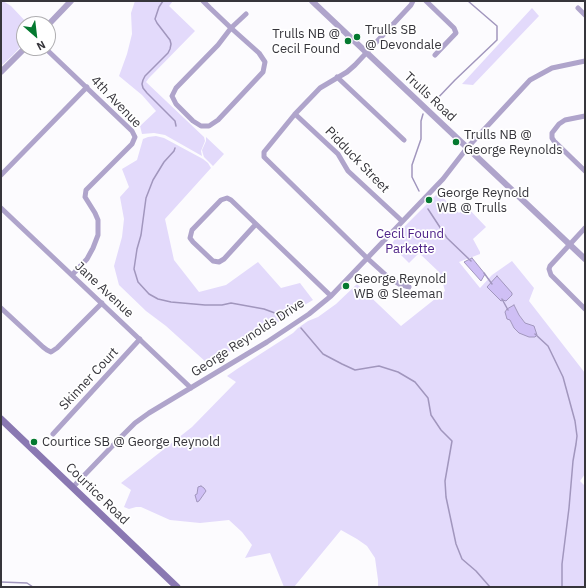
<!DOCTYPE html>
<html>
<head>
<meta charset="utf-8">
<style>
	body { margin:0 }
	#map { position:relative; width:586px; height:588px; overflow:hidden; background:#fcfbfe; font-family:"IBM Plex Sans",sans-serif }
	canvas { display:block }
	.frame { position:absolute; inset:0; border:2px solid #36353b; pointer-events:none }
	.north { position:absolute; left:16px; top:16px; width:40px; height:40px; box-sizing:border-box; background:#fff; border:1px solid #afaeb1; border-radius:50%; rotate:152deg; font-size:11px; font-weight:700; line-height:16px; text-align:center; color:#36353b }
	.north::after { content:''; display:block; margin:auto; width:14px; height:18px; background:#04792f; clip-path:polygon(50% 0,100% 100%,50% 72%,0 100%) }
</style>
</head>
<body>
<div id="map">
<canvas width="586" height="588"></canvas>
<div class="frame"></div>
<div class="north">N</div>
</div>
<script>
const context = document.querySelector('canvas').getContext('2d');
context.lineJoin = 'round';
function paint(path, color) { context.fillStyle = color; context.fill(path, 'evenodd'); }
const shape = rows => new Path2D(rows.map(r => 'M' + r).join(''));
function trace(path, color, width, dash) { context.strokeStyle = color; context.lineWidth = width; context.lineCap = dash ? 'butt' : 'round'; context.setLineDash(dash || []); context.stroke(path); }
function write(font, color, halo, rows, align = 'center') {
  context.font = font + ' "IBM Plex Sans",sans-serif'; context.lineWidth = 3.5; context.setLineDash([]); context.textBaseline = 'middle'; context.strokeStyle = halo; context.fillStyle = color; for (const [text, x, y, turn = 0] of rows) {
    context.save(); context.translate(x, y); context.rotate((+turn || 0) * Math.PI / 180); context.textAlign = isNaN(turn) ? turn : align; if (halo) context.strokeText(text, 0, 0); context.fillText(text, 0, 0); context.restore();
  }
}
paint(shape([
	[1,1,3,1,11,6,28,24,24,24,24,43,13,55,1,66],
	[135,1,173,1,169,6,195,31,149,78,146,82,204,137,205,141,201,151,202,156,165,135,154,133,142,134,140,126,156,111,142,95,119,76,127,54,132,34,131,13],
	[532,8,539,16,473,85,462,84],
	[156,136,164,138,203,159,208,163,211,168,165,219,174,260,199,292,226,285,258,262,281,288,300,283,313,300,296,310,292,315,285,319,278,322,213,362,207,363,166,326,146,311,119,285,114,266,122,237,124,219,120,197,129,187,122,169,137,160,143,139,148,137],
	[206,137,224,154,213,166,204,157,203,154,202,150,206,141],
	[438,193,459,213,466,206,486,227,473,239,480,252,480,254,459,262,480,288,492,275,512,261,534,288,529,301,585,373,585,474,580,481,585,486,585,587,378,587,378,580,375,558,367,546,357,539,341,530,294,587,284,587,270,553,245,558,252,545,242,532,229,520,200,523,170,520,141,507,136,507,129,509,124,507,131,490,121,483,192,427,236,382,227,376,237,369,293,333,298,328,308,321,318,317,336,304,357,284,401,326,445,291,440,273,419,253,409,263,391,245,401,230],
	[514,305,519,315,525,323,514,328,510,320]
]), '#e3dafb');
const water = shape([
	[472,258,485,274,481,281,464,262,472,258],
	[497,276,512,293,512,295,506,301,503,300,501,301,487,287,497,276],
	[514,305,519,315,525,323,534,326,537,335,535,337,529,337,519,333,514,328,510,320,507,319,505,312,507,309,514,305],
	[201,486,204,488,206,491,199,501,197,502,195,495,197,494,198,487,201,486]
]);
paint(water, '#cfbff5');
trace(water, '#a196bd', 1);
trace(shape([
	[163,1,159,7,155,19,157,23,170,40,171,44,170,49,168,53,145,76,143,80,142,84,143,88,147,93,175,121,176,126],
	[433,103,455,80,497,40,497,26,468,1],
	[175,148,174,151,164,162,153,180,146,198,141,235,137,249,134,269,138,282,149,294,158,299,171,302,205,305,222,305,231,303,264,309,283,316],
	[419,191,412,177,412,165,421,139,421,121,423,114],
	[428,209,447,238,471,261],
	[484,273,492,284],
	[502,299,508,310],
	[301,328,323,354,342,364,355,370,379,366,398,372,415,382,428,398,431,415,441,430,452,441,445,481,446,497,456,544,462,559,476,571,490,587],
	[535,334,548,346,563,377,575,421,577,436,576,444,573,461,569,508,562,564,562,587],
	[1,582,27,583,33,587]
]), '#a196bd', 1.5);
trace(shape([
	[203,1,210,8,231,28,259,53,265,62,263,72,218,120,209,126,201,126,193,121,176,104,172,96,176,88,218,45,231,28,246,14],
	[426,1,454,28,456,33,435,55],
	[578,8,585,15],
	[45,48,132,131,135,137,132,144,86,190,85,197,95,213,98,220,98,235,93,248,87,259,72,275],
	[337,77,404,140],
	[295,114,338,154,348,171,402,221],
	[585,116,565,120,559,124,552,133,552,138,554,141,585,171],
	[1,175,87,87],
	[1,208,191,388],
	[256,224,224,259,219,262,213,261,193,242,190,238,192,230,221,200,227,198,231,200,331,296],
	[585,228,550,266,549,269,551,275,585,309],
	[409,287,399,284,388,277,367,258,264,157,264,152,295,114,320,88,347,72,355,65,411,5,413,1],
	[1,308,43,347,47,350,51,352,57,348,102,303],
	[53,434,140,339],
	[73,487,121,437,135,423,149,413,267,342,309,314,331,296,443,179,467,148,530,80,552,68,585,61]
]), '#afa4cb', 5);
trace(shape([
	[312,1,585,259],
	[48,25,71,1],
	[1,72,25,48]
]), '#afa4cb', 6);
trace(shape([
	[1,419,177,587]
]), '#8a78b2', 7);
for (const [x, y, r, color] of [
	[357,37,4,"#04792f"],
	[348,41,4,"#04792f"],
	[456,142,4,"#04792f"],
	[429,200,4,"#04792f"],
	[346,286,4,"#04792f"],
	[34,442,4,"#04792f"]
]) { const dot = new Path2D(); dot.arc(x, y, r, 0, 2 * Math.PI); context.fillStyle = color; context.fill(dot); trace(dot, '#fff', 1.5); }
write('13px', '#36353b', '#fff', [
	["Trulls SB",365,30],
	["@ Devondale",365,45],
	["Trulls NB @",340,34,"right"],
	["Cecil Found",340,49,"right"],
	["Trulls NB @",464,135],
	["George Reynolds",464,150],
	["George Reynold",437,193],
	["WB @ Trulls",437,208],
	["George Reynold",354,279],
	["WB @ Sleeman",354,294],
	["Courtice SB @ George Reynold",42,442]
], 'left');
write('13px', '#36353b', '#fff', [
	["Trulls Road",430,97,43],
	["4th Avenue",116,102,46],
	["Pidduck Street",357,160,46],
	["Jane Avenue",104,290,43],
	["George Reynolds Drive",248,338,-33],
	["Skinner Court",89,379,-47],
	["Courtice Road",97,494,44]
]);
write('13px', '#4e2288', '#fff', [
	["Cecil Found",410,234],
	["Parkette",410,249]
]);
</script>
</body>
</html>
